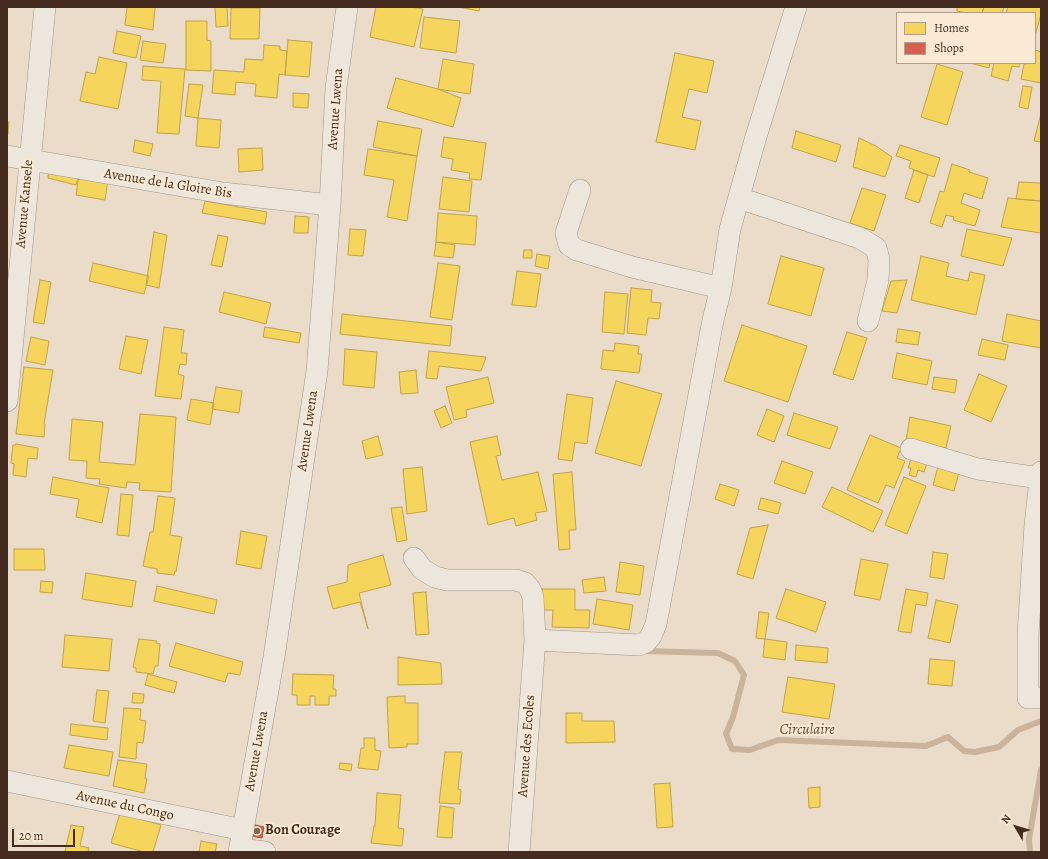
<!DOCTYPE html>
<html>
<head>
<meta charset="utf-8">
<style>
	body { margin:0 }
	#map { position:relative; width:1048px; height:859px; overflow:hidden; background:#eadcc9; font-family:Alegreya,serif }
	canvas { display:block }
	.frame { position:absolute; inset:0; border:8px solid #452b1f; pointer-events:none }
	.legend { position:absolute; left:896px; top:12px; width:140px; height:52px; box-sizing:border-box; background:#faead3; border:1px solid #b29e8b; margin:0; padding:5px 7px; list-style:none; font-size:12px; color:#452b1f }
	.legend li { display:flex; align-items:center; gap:8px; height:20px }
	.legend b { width:20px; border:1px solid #b29e8b }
	.north { position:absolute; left:996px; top:807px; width:40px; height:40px; -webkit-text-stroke:3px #faead3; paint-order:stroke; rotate:308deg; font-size:11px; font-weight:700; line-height:16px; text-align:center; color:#452b1f }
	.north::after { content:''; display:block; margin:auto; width:14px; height:18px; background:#452b1f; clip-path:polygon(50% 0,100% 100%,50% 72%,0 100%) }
	.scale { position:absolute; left:12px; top:829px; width:63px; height:18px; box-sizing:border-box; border:2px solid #452b1f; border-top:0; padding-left:5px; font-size:12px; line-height:14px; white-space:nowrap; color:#452b1f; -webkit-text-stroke:3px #faead3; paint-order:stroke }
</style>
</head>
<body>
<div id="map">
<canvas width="1048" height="859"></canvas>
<div class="frame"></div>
<ul class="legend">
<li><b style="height:11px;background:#f6d55c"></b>Homes</li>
<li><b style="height:11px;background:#d6604d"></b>Shops</li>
</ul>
<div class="north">N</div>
<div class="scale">20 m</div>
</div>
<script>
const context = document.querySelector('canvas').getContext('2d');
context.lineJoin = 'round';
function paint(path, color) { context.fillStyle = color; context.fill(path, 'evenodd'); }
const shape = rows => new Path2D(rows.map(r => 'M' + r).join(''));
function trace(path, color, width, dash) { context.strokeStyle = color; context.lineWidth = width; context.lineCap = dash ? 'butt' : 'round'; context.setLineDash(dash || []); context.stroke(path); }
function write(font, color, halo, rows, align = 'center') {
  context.font = font + ' Alegreya,serif'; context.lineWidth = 4; context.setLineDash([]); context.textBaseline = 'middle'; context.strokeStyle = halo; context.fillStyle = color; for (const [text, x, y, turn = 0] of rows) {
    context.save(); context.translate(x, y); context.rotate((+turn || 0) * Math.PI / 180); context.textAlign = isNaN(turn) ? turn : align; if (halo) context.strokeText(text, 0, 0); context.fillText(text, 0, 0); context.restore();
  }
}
const homes = shape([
	[127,7,155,7,153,30,125,25,127,7],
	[215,7,227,7,228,26,216,27,215,7],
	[376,7,411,7,423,9,414,47,370,37,376,7],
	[458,7,480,7,479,11,458,7],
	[957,7,984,7,982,13,967,13,957,11,957,7],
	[984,7,1004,7,1002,13,982,13,984,7],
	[1008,7,1041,7,1041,14,1035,36,1035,13,1006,13,1008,7],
	[231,8,260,8,259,39,230,39,231,8],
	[424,17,460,21,456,53,420,48,424,17],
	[186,21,207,21,207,40,211,41,211,71,186,70,186,21],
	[117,31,141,36,136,58,113,53,117,31],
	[288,40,312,42,309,77,285,75,288,40],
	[143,41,166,44,163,63,140,60,143,41],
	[264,45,280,46,280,50,287,51,285,75,279,74,277,98,255,96,256,84,236,82,235,95,212,93,214,70,244,72,245,59,263,60,264,45],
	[1035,50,1041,52,1041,83,1021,79,1024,64,1035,63,1035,50],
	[675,53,714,61,707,93,689,89,682,117,701,121,695,150,656,142,675,53],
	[99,57,127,63,118,109,80,101,86,72,95,74,99,57],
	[443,59,474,64,470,94,438,89,443,59],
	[970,63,990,63,989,68,970,63],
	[994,63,1020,63,1019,67,1012,66,1008,81,991,76,994,63],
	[937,64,963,72,947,125,921,117,937,64],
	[143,66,185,69,179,134,157,133,161,81,142,80,143,66],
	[396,78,438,89,461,98,453,127,387,108,396,78],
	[189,84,203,85,198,118,185,116,189,84],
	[1023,86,1032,87,1028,109,1019,107,1023,86],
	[293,93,309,94,308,108,293,107,293,93],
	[1041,113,1041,142,1034,141,1041,113],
	[198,118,221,120,219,148,196,146,198,118],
	[378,121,422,129,417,156,373,147,378,121],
	[7,122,9,122,8,134,7,134,7,122],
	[796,131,841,145,836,162,792,148,796,131],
	[444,137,486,143,481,180,469,179,470,173,451,170,453,159,441,157,444,137],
	[859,138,876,146,892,157,885,177,853,167,859,138],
	[135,140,153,144,150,156,133,152,135,140],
	[900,145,940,158,934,177,909,168,911,161,896,156,900,145],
	[262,148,263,170,239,172,238,149,262,148],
	[368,149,417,156,407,221,387,217,394,180,364,175,368,149],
	[952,164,970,170,969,172,988,178,982,199,964,193,961,203,980,210,975,226,953,220,954,217,946,215,942,227,930,223,940,191,944,192,952,164],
	[49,167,79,174,76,185,48,178,49,167],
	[914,170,928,175,919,203,905,198,914,170],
	[79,174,108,179,105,200,76,195,79,174],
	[443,177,472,181,469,212,439,209,443,177],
	[1019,182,1041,183,1041,201,1016,199,1019,182],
	[862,188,886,195,874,231,850,223,862,188],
	[1008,198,1041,201,1041,233,1001,227,1008,198],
	[205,201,267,212,265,224,202,213,205,201],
	[438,213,477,216,475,245,436,242,438,213],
	[295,216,309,217,308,233,294,233,295,216],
	[350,229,366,230,363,256,348,255,350,229],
	[967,229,1012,238,1003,266,961,256,967,229],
	[154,232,167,235,159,288,146,285,154,232],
	[218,235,228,237,222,267,211,265,218,235],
	[436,242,455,245,453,258,434,256,436,242],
	[524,250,532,250,532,258,523,258,524,250],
	[537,254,550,256,548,269,535,266,537,254],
	[781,256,824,268,811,316,768,304,781,256],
	[921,256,949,263,946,276,968,281,970,272,985,275,976,315,911,300,921,256],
	[93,263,149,276,144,294,89,281,93,263],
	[438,263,460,266,452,320,430,317,438,263],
	[517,271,541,274,536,307,512,305,517,271],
	[40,280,51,282,44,324,33,322,40,280],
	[907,280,897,313,882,311,891,281,907,280],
	[631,288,652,290,651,302,661,303,659,319,648,318,646,335,627,333,631,288],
	[224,292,271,303,266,324,219,312,224,292],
	[605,292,628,294,624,334,602,332,605,292],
	[342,314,452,326,450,346,340,334,342,314],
	[1007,314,1041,321,1041,348,1002,341,1007,314],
	[742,325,807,346,788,402,724,381,742,325],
	[164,327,184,330,181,353,187,353,186,365,180,364,178,374,184,376,181,399,155,396,164,327],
	[265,327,301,333,299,343,263,337,265,327],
	[898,329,920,332,918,345,896,342,898,329],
	[847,332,867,338,853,380,833,374,847,332],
	[126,336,148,340,141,374,119,369,126,336],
	[31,337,49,341,45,365,26,361,31,337],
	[982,339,1008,345,1005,360,978,355,982,339],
	[615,343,639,346,638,354,642,354,639,373,601,369,603,350,614,351,615,343],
	[345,349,377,352,374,388,343,385,345,349],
	[429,351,486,357,481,371,439,366,437,379,426,378,429,351],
	[897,353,932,361,927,385,892,378,897,353],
	[24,367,53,370,44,424,45,424,44,437,16,434,24,367],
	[416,370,418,393,401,394,399,372,416,370],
	[979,374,1007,386,991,422,964,410,979,374],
	[488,377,494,403,466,410,467,417,454,420,446,387,488,377],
	[934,377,957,380,955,393,932,389,934,377],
	[616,381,662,394,641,466,595,453,616,381],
	[216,387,242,391,239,413,212,409,216,387],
	[567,394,593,398,587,444,575,442,572,461,558,459,567,394],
	[191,399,214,403,210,425,187,420,191,399],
	[445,406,452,423,441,428,434,411,445,406],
	[767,409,784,416,774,442,757,435,767,409],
	[794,413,838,427,830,449,787,435,794,413],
	[140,414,176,417,171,492,139,490,140,483,127,482,126,488,99,484,100,479,86,478,87,461,69,460,72,419,103,422,99,462,135,465,140,414],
	[910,417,951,426,946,448,906,440,910,417],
	[870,435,901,448,897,458,905,461,894,488,886,485,878,503,847,490,870,435],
	[378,436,383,455,366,459,362,441,378,436],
	[497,436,501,455,496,456,502,480,538,472,547,511,535,513,537,520,516,526,514,518,488,525,470,442,497,436],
	[16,444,38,448,37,459,28,458,26,477,13,475,14,464,11,463,13,445,16,445,16,444],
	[912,455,928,460,924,472,918,470,916,477,909,475,911,468,908,468,912,455],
	[782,461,813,472,805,494,774,483,782,461],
	[939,463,960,469,954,491,933,485,939,463],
	[422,467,427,511,407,514,403,469,422,467],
	[572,472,576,530,569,530,570,549,559,550,553,474,572,472],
	[53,477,109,488,102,523,76,517,79,499,50,494,53,477],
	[904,477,926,486,907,534,885,525,904,477],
	[720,484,739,490,734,506,715,499,720,484],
	[832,487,883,511,873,532,822,507,832,487],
	[121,494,133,495,129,536,117,535,121,494],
	[158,496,175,498,170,535,182,537,176,572,175,571,174,575,157,573,157,569,143,566,150,532,153,532,158,496],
	[761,498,781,503,778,514,758,509,761,498],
	[402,507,407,540,397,542,391,508,402,507],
	[768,525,753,579,737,574,750,528,768,525],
	[241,531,267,536,261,569,236,564,241,531],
	[14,549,44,549,45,570,14,570,14,549],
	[933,552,948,554,944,579,930,577,933,552],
	[383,555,391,585,359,593,368,629,360,602,333,609,327,587,347,582,348,565,383,555],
	[861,559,888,564,880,600,854,595,861,559],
	[620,562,644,566,640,595,616,592,620,562],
	[86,573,136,581,132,607,82,599,86,573],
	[604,577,606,591,584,593,582,580,604,577],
	[41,581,53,582,52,593,40,592,41,581],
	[157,586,217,600,214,614,154,601,157,586],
	[542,589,575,589,575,610,590,610,589,628,552,627,553,610,542,610,542,589],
	[786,589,826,602,816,632,776,618,786,589],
	[906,589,928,593,926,606,916,604,911,633,898,631,906,589],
	[426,592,429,634,416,635,413,593,426,592],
	[597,599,633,605,629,630,593,624,597,599],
	[936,600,958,605,950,643,928,638,936,600],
	[759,612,769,613,765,639,756,638,759,612],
	[65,635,112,639,109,671,62,667,65,635],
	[139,639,157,641,156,643,160,644,158,666,155,666,153,674,136,672,136,668,133,667,139,639],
	[765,639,787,642,785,660,763,657,765,639],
	[176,643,243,662,240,675,228,673,225,682,169,666,176,643],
	[796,645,828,648,827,663,795,660,796,645],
	[398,657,441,663,442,684,398,685,398,657],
	[930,659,955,661,952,686,928,684,930,659],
	[148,674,177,682,174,693,145,685,148,674],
	[293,674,334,675,333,689,336,689,336,696,329,696,329,705,315,705,315,696,310,696,310,705,297,705,297,695,292,695,293,674],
	[788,677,835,684,829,719,782,712,788,677],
	[97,690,109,691,105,723,93,721,97,690],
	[133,693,144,694,143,703,132,703,133,693],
	[405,696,405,703,418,703,418,744,407,744,407,747,389,748,387,697,405,696],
	[124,708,141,709,140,720,146,721,143,743,137,742,136,759,119,757,124,708],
	[566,713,582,713,582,721,614,721,615,742,566,743,566,713],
	[71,724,108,728,107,740,70,735,71,724],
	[364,738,375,738,375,750,381,751,378,770,358,768,361,748,364,748,364,738],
	[69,745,113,752,109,776,64,768,69,745],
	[445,752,462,752,458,789,461,790,460,804,439,803,445,752],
	[118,760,147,764,145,778,147,779,144,793,113,786,118,760],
	[340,763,352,764,351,771,339,769,340,763],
	[670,783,673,827,657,828,654,784,670,783],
	[820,787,820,807,809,808,808,788,820,787],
	[377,793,401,795,398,828,404,829,402,846,371,843,374,826,375,826,377,793],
	[440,806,454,808,452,838,437,837,440,806],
	[120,813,161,825,153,852,144,852,111,843,120,813],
	[71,825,84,827,80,846,89,848,88,852,65,852,71,825],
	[201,841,217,844,215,852,199,852,201,841]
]);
paint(homes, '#f6d55c');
trace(homes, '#c1a24a', 1);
const shops = shape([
	[252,824,264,827,262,838,250,836,252,824]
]);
paint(shops, '#d6604d');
trace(shops, '#aa503f', 1);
trace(shape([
	[642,651,718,653,735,661,744,675,733,717,726,734,732,749,750,750,778,740,926,746,948,737,964,751,975,752,999,747,1018,730,1041,721],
	[1030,852,1029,839,1041,770]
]), '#c9b39a', 6);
const minor = shape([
	[7,156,223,193,330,205],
	[580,190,566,233,569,245,577,250,632,267,721,288],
	[739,198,860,238,876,248,879,259,878,280,868,321],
	[7,401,45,7],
	[911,449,978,469,1040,478],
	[1041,472,1035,525,1028,635,1028,698,1041,698],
	[414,558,422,569,435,577,447,580,516,580,525,583,530,589,533,597,535,640,519,852],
	[535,640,639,645,646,642,651,636,656,624,713,320,721,288,730,229,755,140,796,7],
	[7,781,243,830],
	[240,849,265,852],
	[239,852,274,657,317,371,330,205,336,88,347,7]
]);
trace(minor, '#a09589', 22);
trace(minor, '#ede6dd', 21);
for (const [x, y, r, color] of [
	[257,831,4,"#7f695a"]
]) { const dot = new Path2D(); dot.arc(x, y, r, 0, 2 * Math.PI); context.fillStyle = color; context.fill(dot); trace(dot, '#faead3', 1.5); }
write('14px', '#452b1f', '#faead3', [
	["Avenue Lwena",336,109,-86],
	["Avenue de la Gloire Bis",168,184,9],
	["Avenue Kansele",25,204,-85],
	["Avenue Lwena",308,431,-82],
	["Avenue des Ecoles",527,746,-86],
	["Avenue Lwena",257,751,-80],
	["Avenue du Congo",125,806,12]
]);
write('bold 14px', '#452b1f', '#faead3', [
	["Bon Courage",265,831]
], 'left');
write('italic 15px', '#624939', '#faead3', [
	["Circulaire",807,730]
]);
</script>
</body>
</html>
